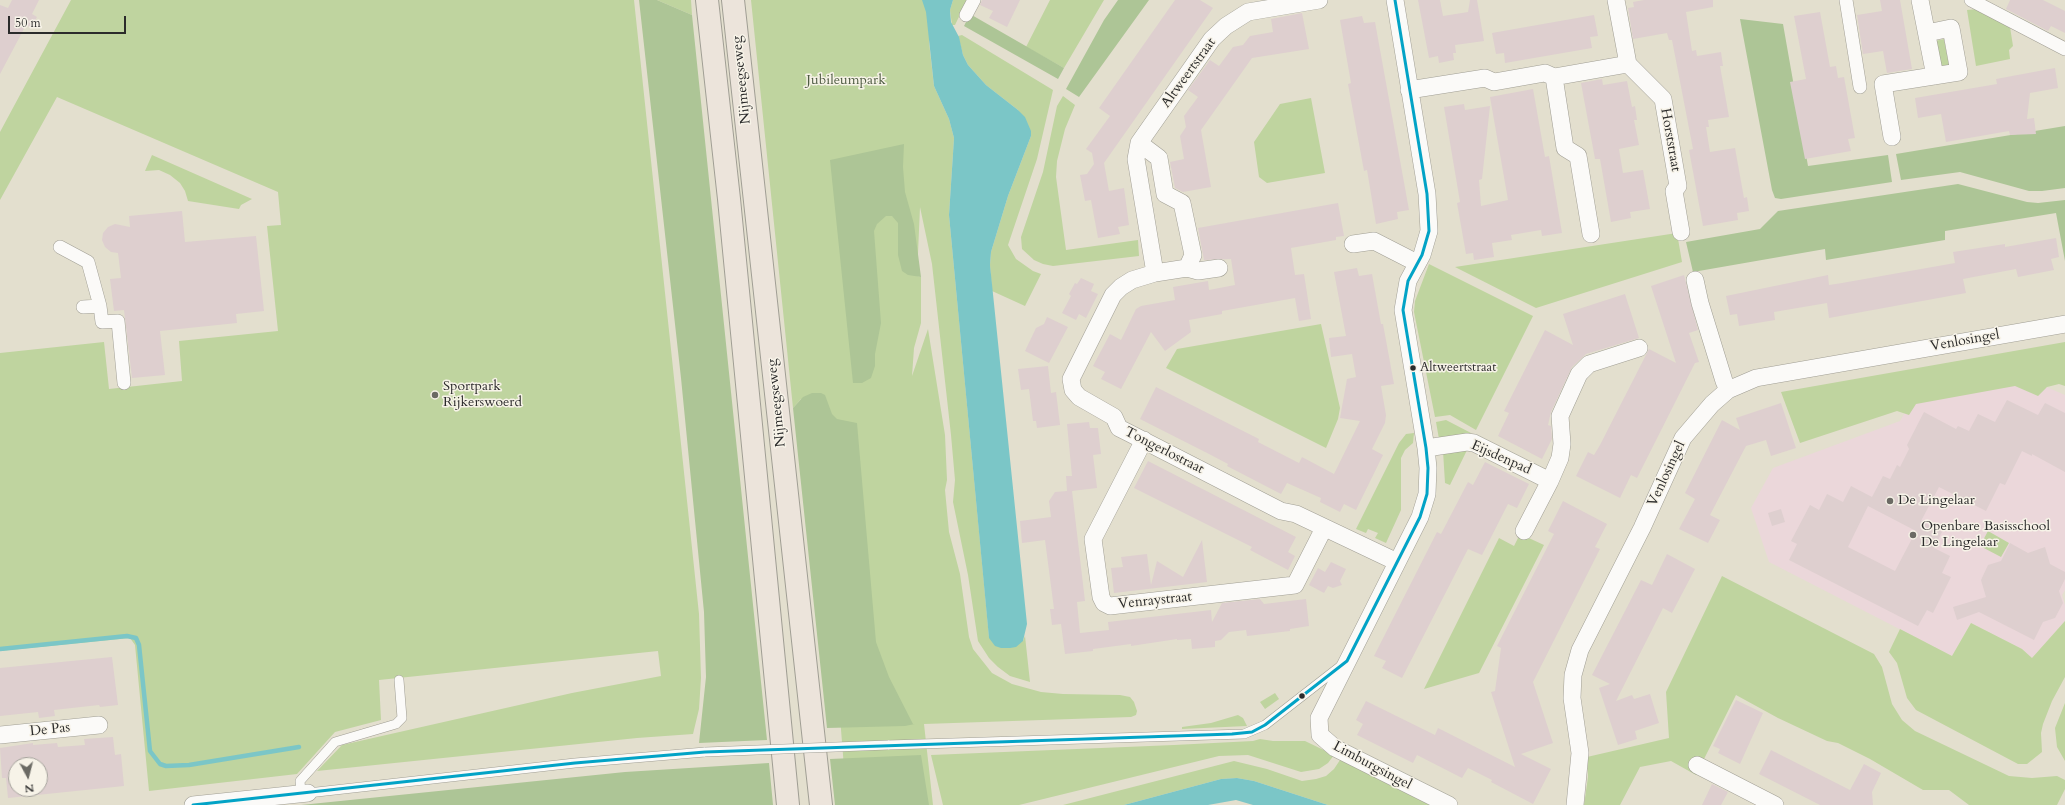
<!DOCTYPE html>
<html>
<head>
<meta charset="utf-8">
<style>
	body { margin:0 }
	#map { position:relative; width:2065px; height:805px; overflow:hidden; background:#e3dfce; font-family:Cardo,serif }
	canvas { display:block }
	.north { position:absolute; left:8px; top:757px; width:40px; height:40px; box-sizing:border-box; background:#f7f3e8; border:1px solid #a5a39c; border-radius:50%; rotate:173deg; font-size:11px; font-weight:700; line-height:16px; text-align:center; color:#2b2b2b }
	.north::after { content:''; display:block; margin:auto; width:14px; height:18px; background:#6b6a64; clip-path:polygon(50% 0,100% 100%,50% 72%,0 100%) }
	.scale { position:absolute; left:8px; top:16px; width:118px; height:18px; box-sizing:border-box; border:2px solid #2b2b2b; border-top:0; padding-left:5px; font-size:12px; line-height:14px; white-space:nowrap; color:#2b2b2b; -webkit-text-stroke:3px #f7f3e8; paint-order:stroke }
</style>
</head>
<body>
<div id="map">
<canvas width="2065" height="805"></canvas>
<div class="north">N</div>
<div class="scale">50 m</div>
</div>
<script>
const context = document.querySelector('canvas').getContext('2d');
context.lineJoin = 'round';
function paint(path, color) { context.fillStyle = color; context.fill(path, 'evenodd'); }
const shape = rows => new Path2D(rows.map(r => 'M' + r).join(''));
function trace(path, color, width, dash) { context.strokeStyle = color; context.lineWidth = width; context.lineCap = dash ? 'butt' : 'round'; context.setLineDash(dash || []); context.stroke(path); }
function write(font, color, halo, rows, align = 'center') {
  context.font = font + ' Cardo,serif'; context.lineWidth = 3; context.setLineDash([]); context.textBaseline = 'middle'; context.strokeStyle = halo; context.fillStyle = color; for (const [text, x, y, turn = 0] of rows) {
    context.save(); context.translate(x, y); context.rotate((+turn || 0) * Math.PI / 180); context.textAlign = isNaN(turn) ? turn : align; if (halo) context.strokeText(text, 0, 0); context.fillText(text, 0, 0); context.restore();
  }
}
paint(shape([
	[2006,380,2044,386,2065,395,2065,590,2062,595,2065,605,2065,621,2032,658,2022,649,1971,623,1952,656,1769,562,1751,508,1773,468,1900,421,1915,396]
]), '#ebd7da');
paint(shape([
	[71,0,634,0,699,614,701,678,699,709,693,734,637,738,317,771,342,745,572,693,661,676,658,651,379,680,381,720,335,732,297,774,149,791,135,645,130,638,0,651,0,353,104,342,109,389,182,381,179,341,278,331,267,226,281,225,278,192,57,97,0,200,0,132],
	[657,0,691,0,692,15],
	[751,0,932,0,929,42,934,86,949,119,954,138,949,215,989,637,1023,641,1025,636,1030,682,1010,676,998,667,989,658,978,641,968,575,953,502,955,480,951,435,932,264,920,207,917,276,921,277,921,323,914,348,912,376,928,329,945,435,947,480,945,490,949,532,960,574,969,637,973,649,992,673,1012,684,1041,692,1063,694,1120,695,1130,697,1134,702,1137,711,1136,715,1131,717,924,724,933,805,847,805,840,717,801,399,793,408],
	[953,0,967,0,955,25,952,25,950,10],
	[1050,0,1104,0,1064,68,1026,47],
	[1978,9,2010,27,2013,46,2009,50,2010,59,1976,66,1967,10],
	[962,35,1053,90,1037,159,1008,245,1016,259,1033,271,1041,274,1025,306,992,291,990,265,991,252,1008,196,1031,136,1018,110,986,85,968,65,963,55,958,36],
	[1944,39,1949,65,1939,67,1935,41],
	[1063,96,1075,105,1065,129,1057,161,1056,177,1066,250,1138,240,1139,256,1053,266,1043,264,1034,260,1022,249,1021,237,1043,172,1057,106],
	[1311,98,1325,173,1267,183,1259,177,1254,142,1280,104],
	[152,155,252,199,241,205,239,209,188,201,185,191,180,183,170,175,159,170,145,171],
	[1677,233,1682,262,1536,308,1455,267],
	[1429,264,1533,316,1476,430,1450,415,1435,417,1414,312,1415,301],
	[1321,324,1340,408,1338,419,1326,448,1166,368,1177,349],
	[2065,342,2065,386,2059,384,2047,387,2038,396,2015,386,1916,404,1909,415,1897,411,1800,443,1781,392],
	[1446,420,1471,433,1469,435,1439,439,1436,422],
	[1414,433,1413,443,1405,450,1401,458,1401,510,1386,543,1375,538,1378,533,1368,529,1366,533,1356,529,1399,443,1406,434],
	[1469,446,1450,485,1445,483,1443,451],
	[1988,531,2009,543,2001,557,1980,546],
	[1520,534,1544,545,1479,673,1424,689,1499,538,1514,546],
	[1722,576,1874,654,1882,667,1892,704,1902,720,1915,731,2009,776,2032,778,2057,776,2065,780,2065,789,2057,805,1969,805,1949,790,1923,790,1870,759,1838,743,1827,741,1778,718,1736,695,1696,775,1671,761,1640,767,1620,805,1584,805,1588,777,1587,757,1669,738,1666,692],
	[2065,621,2065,677,2052,701,2043,724,2041,733,2042,752,2027,764,2018,764,1916,710,1907,698,1897,663,1889,652,1900,629,1952,656,1971,623,2022,649,2032,658],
	[1275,693,1279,699,1265,709,1260,702],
	[2065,703,2065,761,2057,747,2055,728],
	[1238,715,1243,718,1247,726,1182,729,1182,727,1211,723],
	[1260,739,1273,741,1305,741,1334,755,1328,763,1319,769,1301,772,1248,755,1219,756,1019,805,943,805,931,755,1174,745,1253,741],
	[1342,757,1436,805,1328,805,1254,781,1237,778,1221,779,1124,805,1063,805,1234,761,1267,769,1302,781,1316,779,1326,776,1334,769]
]), '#bfd49f');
paint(shape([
	[639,0,657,0,692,15,767,740,699,743,706,677,704,612,681,378],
	[1118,0,1149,0,1079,97,1066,89,1104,20],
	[970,14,1064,68,1058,79,964,26],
	[1740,19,1783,24,1808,166,1888,155,1892,182,1781,199,1775,198,1772,190],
	[2065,126,2065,188,2042,191,2029,191,1960,172,1901,180,1896,154],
	[904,144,903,167,905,192,914,224,921,277,908,275,902,271,898,255,898,223,892,216,886,216,877,224,874,231,881,323,875,354,875,366,871,378,862,383,853,383,830,160],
	[1958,184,2027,202,2038,203,2065,200,2065,261,2056,213,1945,231,1945,240,1826,260,1825,249,1693,272,1686,242,1760,229,1778,211],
	[812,393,821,393,825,395,832,414,837,419,857,423,876,642,889,677,913,724,915,724,905,726,827,728,793,408,803,397],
	[921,755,929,805,835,805,830,759],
	[769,763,773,805,301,805,625,772]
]), '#adc596');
paint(shape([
	[922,0,953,0,950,10,951,22,959,37,963,55,968,65,986,85,1018,110,1025,117,1031,131,1031,136,1008,196,991,252,990,265,1027,624,1023,641,1016,647,1010,648,1001,648,995,646,989,638,949,215,954,138,949,119,934,86,926,12],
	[1237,778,1254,781,1328,805,1253,805,1236,800,1208,805,1124,805,1221,779]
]), '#7bc6c7');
trace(shape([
	[0,649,127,636,136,638,139,645,150,751,160,764,166,766,189,765,299,747]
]), '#7bc6c7', 4.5);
paint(shape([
	[12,0,39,0,32,14,37,17,31,28,26,25,0,74,0,5,8,8],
	[982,0,1020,0,1007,27,989,18,993,11,980,5],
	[1175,0,1200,0,1213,8,1104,163,1109,191,1124,188,1129,225,1118,227,1120,234,1098,238,1091,200,1085,201,1080,175,1087,174,1094,164,1092,153,1086,149,1110,116,1099,108],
	[1418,0,1440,0,1443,16,1468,12,1470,0,1477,0,1484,41,1455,45,1456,53,1453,53,1454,60,1439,63,1438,56,1429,58],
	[1644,0,1713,0,1713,7,1686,12,1692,51,1696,50,1697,56,1721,52,1723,66,1720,66,1729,117,1708,120,1709,127,1706,127,1710,152,1735,148,1744,198,1747,197,1749,211,1737,213,1738,220,1703,226,1689,150,1693,149,1672,40,1669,40,1667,33,1633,39,1628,8,1634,7,1633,2],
	[1880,0,1900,0,1912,69,1887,73,1883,51,1863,54,1857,15,1882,11],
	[2010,0,2043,0,2065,11,2065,33,2051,26,2048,31,2006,9],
	[1820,12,1830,67,1836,66,1838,78,1844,77,1855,138,1848,139,1851,151,1805,159,1790,82,1806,79,1794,16],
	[1302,13,1309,49,1252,58,1201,130,1211,187,1183,192,1175,188,1170,162,1184,159,1180,136,1186,127,1184,116,1198,97,1188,90,1210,60,1219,66,1233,47,1243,45,1250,36,1273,32,1271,19],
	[1594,15,1598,36,1590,37,1592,48,1505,63,1504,53,1496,54,1492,33],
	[1362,16,1364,23,1375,22,1409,210,1397,212,1398,219,1376,224,1367,170,1364,171,1348,84,1351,83,1340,20],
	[2055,68,2058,88,2030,93,2027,119,2034,118,2036,134,2010,135,2009,131,1946,142,1941,114,1918,118,1915,98,1997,84,1996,79],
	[1602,79,1603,85,1627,81,1632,107,1635,106,1637,120,1634,120,1639,145,1619,149,1623,173,1643,170,1650,209,1630,212,1631,218,1611,222,1600,159,1595,159,1581,83],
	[1533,89,1545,157,1549,156,1562,233,1542,236,1541,230,1511,235,1512,240,1492,243,1494,257,1474,260,1473,253,1466,254,1457,203,1460,202,1444,107,1464,104,1465,110,1490,106,1482,179,1479,180,1481,206,1508,200,1490,97],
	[1338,203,1344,236,1336,237,1336,240,1291,248,1295,275,1304,274,1311,319,1299,321,1295,298,1222,311,1222,314,1189,320,1191,332,1165,351,1151,332,1121,389,1101,379,1105,372,1093,366,1110,334,1121,340,1136,309,1141,306,1175,300,1173,287,1208,281,1209,290,1235,285,1231,259,1204,260,1198,228],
	[182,211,185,242,256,236,264,311,236,314,237,323,160,331,165,375,132,378,124,310,114,311,110,279,121,278,118,253,111,252,105,247,102,240,103,233,108,227,115,224,130,227,129,216],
	[2056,238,2059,257,2051,259,2054,270,2018,277,2016,269,1963,279,1966,293,1829,318,1827,303,1774,312,1775,320,1739,326,1737,314,1730,315,1726,296,1828,275,1829,285,1842,283,1955,263,1953,252,2005,244,2005,247],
	[1357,268,1359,276,1372,274,1381,324,1383,324,1394,384,1381,386,1386,415,1385,423,1372,449,1383,455,1356,510,1344,504,1340,512,1320,502,1321,498,1287,483,1281,494,1227,466,1228,464,1209,454,1140,419,1156,387,1259,439,1258,442,1299,463,1302,457,1334,474,1360,421,1340,418,1347,379,1356,377,1352,354,1331,357,1329,338,1346,336,1334,272],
	[1684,275,1698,330,1689,333,1699,362,1695,363,1637,478,1631,475,1620,498,1576,476,1588,452,1594,455,1600,445,1649,349,1676,363,1651,286],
	[1081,278,1094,284,1091,291,1098,294,1086,318,1079,314,1076,320,1062,313,1071,296,1069,294,1075,283,1077,284],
	[1625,294,1639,338,1586,354,1572,367,1551,412,1548,425,1551,426,1552,439,1542,459,1498,436,1509,413,1504,411,1545,330,1573,345,1563,314],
	[1047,317,1068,327,1049,363,1025,351,1036,328,1044,324],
	[1048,366,1051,393,1056,392,1060,425,1037,428,1036,421,1033,421,1029,389,1021,390,1018,369],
	[2007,400,2038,415,2045,403,2065,413,2065,472,2032,454,2032,456,2022,451,2005,485,2000,483,1986,511,1939,487,1921,521,1942,532,1934,548,1950,556,1942,573,1951,577,1933,613,1927,610,1918,626,1789,560,1797,544,1791,541,1810,505,1819,510,1827,494,1843,502,1851,486,1872,497,1883,476,1890,479,1897,465,1900,467,1909,449,1907,445,1924,412,1956,429,1958,426,1969,431,1978,414,1995,422],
	[1868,506,1916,531,1895,571,1848,547],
	[1781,403,1796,448,1771,456,1766,440,1746,446,1710,515,1720,520,1708,543,1679,529,1695,499,1685,493,1722,420,1740,430,1736,418],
	[1089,422,1090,428,1098,428,1101,454,1093,455,1097,488,1072,491,1085,601,1077,602,1080,633,1109,630,1108,622,1211,610,1212,622,1222,603,1260,599,1264,604,1306,599,1309,626,1290,629,1290,631,1247,636,1246,630,1229,632,1221,640,1215,641,1215,647,1192,649,1191,639,1177,640,1177,639,1131,646,1131,644,1093,649,1093,651,1065,654,1061,624,1052,625,1050,609,1054,609,1045,540,1022,543,1020,521,1051,517,1049,501,1055,492,1067,491,1066,476,1072,476,1067,424],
	[1148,461,1296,537,1288,552,1295,556,1288,570,1250,550,1252,547,1134,488],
	[1485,462,1529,484,1517,508,1508,504,1482,555,1468,549,1402,678,1382,668,1386,661,1374,656,1437,532,1441,534,1468,482,1473,485],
	[1563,501,1607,524,1595,547,1600,549,1533,682,1553,743,1521,754,1551,769,1533,804,1491,782,1492,780,1468,768,1462,778,1417,755,1413,763,1357,735,1363,724,1356,720,1366,701,1435,735,1438,728,1515,767,1491,692,1495,691,1501,648,1497,646,1554,534,1548,531],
	[1781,509,1785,522,1772,526,1768,513],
	[1202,540,1207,582,1114,593,1111,568,1123,567,1121,557,1147,554,1151,585,1157,561,1183,577],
	[2010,543,2028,553,2045,547,2050,564,2065,572,2065,579,2059,591,2063,603,2055,618,2043,622,2034,640,1979,612,1957,620,1953,607,1986,597,1981,580,1988,565,2001,561],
	[1667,554,1695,569,1672,613,1663,608,1616,701,1632,695,1634,699,1650,694,1659,723,1635,731,1637,739,1618,745,1599,688,1610,684,1592,675,1641,580,1652,585],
	[1331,562,1346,569,1340,581,1342,585,1333,588,1328,586,1324,593,1309,585,1318,568,1325,572],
	[112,657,118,705,100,707,99,705,54,710,55,716,39,718,38,712,0,716,0,668],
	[1736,700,1763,713,1740,764,1718,753,1720,749,1713,746],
	[113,737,115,755,121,754,124,786,8,798,6,778,2,778,0,748,33,743,33,745,57,743,58,747,85,745,84,739],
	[16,765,40,765,40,789,16,789],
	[1771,750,1850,790,1864,764,1881,773,1872,792,1873,805,1820,805,1759,774],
	[1712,784,1728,792,1721,805,1702,805]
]), '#decfcf');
const service = shape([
	[888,745,1244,734,1265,725,1342,665],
	[308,793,575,763,705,752],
	[301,794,300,781,335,742,396,724,402,718,399,680]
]);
const pedestrian = shape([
	[1846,0,1860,87],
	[1971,0,2065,49],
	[966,15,974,0],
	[60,247,88,262,100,306,102,322,118,321,124,383],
	[83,307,100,306]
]);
const minor = shape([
	[1395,0,1427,194,1429,231,1422,255,1408,281,1403,310,1426,448,1428,468,1427,494,1420,517,1319,718,1320,735,1335,748,1449,805],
	[1616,0,1628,64],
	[1920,0,1935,76],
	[1554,77,1565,148,1578,156,1591,234],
	[1409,90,1485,78,1494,82,1545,73,1554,77,1628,64,1663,99,1678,186,1674,191,1681,232],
	[1892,137,1883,84,1959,72,1951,28,1927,33],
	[1139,143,1159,158,1165,194,1182,203,1193,255,1187,268],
	[1353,244,1374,241,1417,263],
	[1219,268,1198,271,1187,268,1155,273,1132,280,1121,287,1113,295,1071,379,1073,390,1079,397,1114,417,1119,428,1129,433,1281,511,1296,514,1397,562],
	[1155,273,1136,159,1139,143,1212,39,1226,26,1248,12,1319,0],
	[1695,280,1700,303,1724,381,1728,390],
	[1144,440,1093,539,1101,597,1104,603,1110,606,1295,585,1324,528],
	[1426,448,1467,442,1474,443,1550,481],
	[1524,531,1550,481,1560,458,1562,444,1560,416,1579,374,1589,364,1639,348],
	[0,735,99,725],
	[1697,765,1775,805],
	[193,805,308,793],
	[1575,805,1580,753,1572,698,1573,675,1580,650,1642,528,1683,438,1712,404,1728,390,1756,378,2065,324]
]);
const motorway = shape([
	[707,0,729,199,788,805],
	[733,0,821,805]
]);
trace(service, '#a09e94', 10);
trace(pedestrian, '#a09e94', 14);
trace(minor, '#a09e94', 18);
trace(motorway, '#a09e94', 24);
trace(service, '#fbfaf8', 9);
trace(pedestrian, '#fbfaf8', 13);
trace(minor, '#fbfaf8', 17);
trace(motorway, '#ece4db', 22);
const serviceBridge = shape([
	[705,752,888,745]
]);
trace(serviceBridge, '#a09e94', 10, []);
trace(serviceBridge, '#fbfaf8', 9);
trace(shape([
	[193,805,575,763,705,752,1232,734,1252,732,1265,725,1347,661,1420,517,1427,494,1428,468,1426,448,1403,310,1408,281,1422,255,1429,231,1427,194,1395,0]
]), '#02a3c6', 3);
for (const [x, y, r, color] of [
	[1413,368,3.5,"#2b2b2b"],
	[435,395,4,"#6b6a64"],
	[1890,501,4,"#6b6a64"],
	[1913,535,4,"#6b6a64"],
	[1302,696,3.5,"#2b2b2b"]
]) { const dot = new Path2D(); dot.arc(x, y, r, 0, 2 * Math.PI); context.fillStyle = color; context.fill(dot); trace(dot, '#f7f3e8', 1.5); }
write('13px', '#2b2b2b', '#f7f3e8', [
	["Altweertstraat",1420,368]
], 'left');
write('14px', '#2b2b2b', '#f7f3e8', [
	["Altweertstraat",1189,73,-54],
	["Nijmeegseweg",742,80,-96],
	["Horststraat",1670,140,80],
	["Venlosingel",1965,341,-10],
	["Nijmeegseweg",777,403,-96],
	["Tongerlostraat",1164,451,27],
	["Eijsdenpad",1501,458,24],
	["Venlosingel",1667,474,-65],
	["Venraystraat",1155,601,-6],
	["De Pas",50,730,-6],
	["Limburgsingel",1372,766,28]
]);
write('14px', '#4e5b42', '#f7f3e8', [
	["Jubileumpark",846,81]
]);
write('14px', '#2b2b2b', '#f7f3e8', [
	["Sportpark",443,387],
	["Rijkerswoerd",443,403],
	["De Lingelaar",1898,501],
	["Openbare Basisschool",1921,527],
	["De Lingelaar",1921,543]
], 'left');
</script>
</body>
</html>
